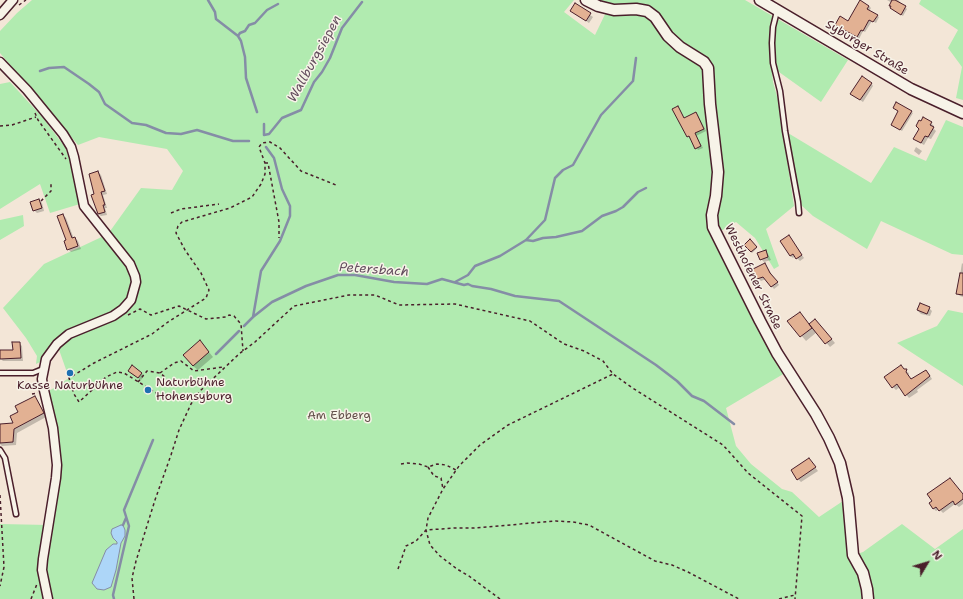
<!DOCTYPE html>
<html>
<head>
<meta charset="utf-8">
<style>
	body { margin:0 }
	#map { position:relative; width:963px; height:599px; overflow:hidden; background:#f3e6d7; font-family:"Shantell Sans",sans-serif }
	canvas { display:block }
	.north { position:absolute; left:907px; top:543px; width:40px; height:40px; -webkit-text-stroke:3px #f7f3e8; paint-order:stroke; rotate:52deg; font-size:11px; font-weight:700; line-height:16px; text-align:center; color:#4a1f2b }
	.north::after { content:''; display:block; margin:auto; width:14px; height:18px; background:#4a1f2b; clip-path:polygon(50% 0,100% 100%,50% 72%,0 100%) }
</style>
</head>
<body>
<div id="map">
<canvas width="963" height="599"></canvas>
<div class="north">N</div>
</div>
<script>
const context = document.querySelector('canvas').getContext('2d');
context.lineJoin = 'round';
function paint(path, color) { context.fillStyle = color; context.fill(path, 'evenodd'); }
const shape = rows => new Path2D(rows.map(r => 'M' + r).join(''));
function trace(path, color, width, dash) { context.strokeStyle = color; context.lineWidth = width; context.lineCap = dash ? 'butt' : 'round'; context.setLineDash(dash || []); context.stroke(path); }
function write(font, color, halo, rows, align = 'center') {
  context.font = font + ' "Shantell Sans",sans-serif'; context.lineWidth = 3; context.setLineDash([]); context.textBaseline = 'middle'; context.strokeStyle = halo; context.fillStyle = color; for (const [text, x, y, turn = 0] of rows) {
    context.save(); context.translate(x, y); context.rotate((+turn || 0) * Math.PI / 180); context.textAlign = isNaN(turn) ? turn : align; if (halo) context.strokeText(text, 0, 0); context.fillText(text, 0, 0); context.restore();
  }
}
paint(shape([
	[32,0,574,0,564,12,595,35,610,4,600,0,745,0,848,60,821,102,779,72,772,72,773,82,778,100,794,206,766,229,779,266,774,269,755,238,736,222,714,235,785,373,726,408,736,446,751,464,782,489,792,492,819,517,843,501,854,555,863,552,902,524,935,549,963,529,963,599,0,599,0,524,48,525,56,478,46,393,69,378,57,344,46,359,36,364,37,356,26,338,3,308,44,264,108,234,141,188,172,190,183,171,167,149,99,137,78,145,0,53,0,31,17,13],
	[921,0,963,0,963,100,956,98,962,67,948,48,958,30,919,4],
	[10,82,43,118,65,147,77,180,80,204,50,213,40,184,0,209,0,84],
	[946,120,963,127,963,255,952,254,881,221,867,249,813,216,801,205,788,133,871,183,894,147,926,161],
	[23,215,24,226,0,240,0,220],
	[948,310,963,313,963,386,897,343,937,326]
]), '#b1ebb0');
const water = shape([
	[121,525,123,525,125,530,125,536,121,543,116,570,111,587,104,590,97,589,92,583,106,550,113,544,117,544,117,542,113,538,111,533,112,529,121,525]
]);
paint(water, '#add6f8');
trace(water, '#858da6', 1);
paint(shape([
	[887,0,898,0,907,9,903,16,893,10,892,3],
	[575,4,593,17,589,23,574,13],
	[869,6,871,8,869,11,879,17,876,23,872,21,865,32,863,31,859,39,838,27,848,22],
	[871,83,873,86,863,102,854,96],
	[678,107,685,119,696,113,698,115,706,131,696,136,703,148,698,150,691,138,690,139,688,136],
	[899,112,911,112,913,113,902,131,892,125],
	[924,119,931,123,934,126,933,128,936,131,931,139,928,138,924,145,917,141,921,123],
	[916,147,922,151,919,155,914,151],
	[98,172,101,175,107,194,103,195,107,208,105,208,107,215,101,216,98,214,95,195],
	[39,200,42,203,44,211,37,213,34,210],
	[63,215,66,218,74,239,75,238,78,241,81,249,71,252,68,249],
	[789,236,804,258,800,261,795,256,793,258,790,256],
	[750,241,757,248,752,253,745,245],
	[765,251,768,254,771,260,764,262,761,259],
	[962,263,963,264,963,297,960,296,957,293],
	[765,264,779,285,774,289,766,279,761,281,757,277,755,279,752,276,752,270],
	[920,304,929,308,932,311,930,316,921,314,918,311],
	[815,320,835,343,830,347,817,332,806,341,789,321,809,325],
	[19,343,22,346,23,361,3,361,0,358,0,351,14,351],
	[204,346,213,357,198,370,193,366],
	[904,370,909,373,908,376,912,380,929,374,932,379,917,390,918,392,909,398,900,387,896,390,893,387],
	[141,373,144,376,141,380,132,374],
	[35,397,38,401,46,417,17,433,16,445,2,446,0,444,0,425,15,424,19,412],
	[809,459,818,471,801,482,798,479],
	[963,495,963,504,959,507,955,504,943,513,939,509,936,511,933,508,933,501]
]), '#0003');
trace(shape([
	[208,0,215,12,216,19,238,36,241,41,245,57,246,78,257,112],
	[238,36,240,33,245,31,249,25,255,23,267,10,278,4],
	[40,71,49,68,64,67,89,84,99,92,105,104,132,123,146,125,166,133,181,134,197,130,233,141,249,141],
	[264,124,264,135,269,134,282,118,301,110,314,82,322,72,330,58,342,28,362,2],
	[526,240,533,241,543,238,556,237,582,231,602,216,616,211,623,207,638,192,646,188],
	[455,282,468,275,475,266,500,256,526,240,545,220,555,178,563,170,573,165,601,115,633,81,636,58],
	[253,317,272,302,306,286,338,275,355,275,394,282,427,284,442,279,464,285,468,284,472,286,491,289,515,296,559,301,656,365,677,381,692,396,704,401,734,424],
	[244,326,253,317,261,271,280,241,290,216,290,206,282,189,274,158,266,147],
	[216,354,239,331],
	[123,525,126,518],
	[114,599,113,595,129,526,124,510,153,440]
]), '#858da6', 2.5);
const building = shape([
	[860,0,869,6,867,9,878,15,873,22,869,20,863,31,861,30,857,37,835,25,840,16,848,21,860,0],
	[892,0,895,0,906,6,901,15,890,8,891,6,889,6,892,0],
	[575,3,591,13,586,21,570,11,575,3],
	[862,76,872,83,860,100,850,94,862,76],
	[896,102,912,111,900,130,891,125,898,111,893,108,896,102],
	[678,106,684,118,696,112,704,129,695,133,701,146,695,149,689,136,687,137,672,109,678,106],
	[923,117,932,122,930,125,934,127,928,137,925,136,921,143,913,139,919,129,916,126,919,120,921,121,923,117],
	[98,171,105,191,101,192,105,205,103,205,105,212,98,214,91,195,94,194,89,174,98,171],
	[39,199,42,208,33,211,30,202,39,199],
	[63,214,72,238,75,237,78,246,67,250,64,241,66,240,57,216,63,214],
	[789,235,802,255,796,259,793,254,790,256,780,241,789,235],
	[750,239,757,247,751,252,744,245,750,239],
	[766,250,768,257,760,260,757,253,766,250],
	[765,263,770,273,778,282,771,287,763,277,757,279,755,275,751,277,751,270,765,263],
	[960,273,963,273,963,295,956,294,960,273],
	[920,303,930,307,927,314,917,310,920,303],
	[800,312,812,328,800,337,787,321,800,312],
	[815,319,832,339,825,344,809,324,815,319],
	[200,340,209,352,193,366,183,355,200,340],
	[12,342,20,342,21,358,0,359,0,350,13,350,12,342],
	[132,365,142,373,138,378,128,371,132,365],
	[901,365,904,369,907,369,906,372,911,379,926,370,930,376,905,396,897,384,892,388,884,377,901,365],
	[35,396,44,413,14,429,13,442,0,443,0,424,13,423,10,416,18,412,15,406,35,396],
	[809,458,816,467,797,480,791,470,809,458],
	[950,478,963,494,963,499,955,505,953,501,939,511,936,507,933,509,929,503,932,501,927,494,950,478]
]);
paint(building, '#e2b193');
trace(building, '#4a1f2b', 1);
const service = shape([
	[777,11,773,27,772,43,773,63,780,91,785,131,798,202,799,213],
	[0,373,33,373,43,369],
	[0,450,5,458,16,514]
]);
const minor = shape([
	[0,15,13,0],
	[0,62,27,90,63,134,71,147,74,157,84,206,130,264,135,276,136,282,131,300,123,309,113,316,69,334,57,344,46,359,42,379,43,386,53,428,57,465,56,478,43,559,42,570,48,599]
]);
const tertiary = shape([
	[586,0,598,6,614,10,636,9,647,11,655,17,668,36,680,47,704,62,708,68,710,104,718,172,716,196,712,215,713,227,760,321,777,353,816,414,829,438,840,463,848,498,853,555,863,573,867,589,868,599],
	[760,0,911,89,963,113]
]);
trace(service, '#4a1f2b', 7);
trace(minor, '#4a1f2b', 11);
trace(tertiary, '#4a1f2b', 13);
trace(shape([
	[19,5,26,0],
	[35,113,38,120,66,159],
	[0,126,12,125,36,117],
	[265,163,268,163,279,222,279,238],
	[41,201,51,191,51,184],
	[171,213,181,209,219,204],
	[128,315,140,309,151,315,179,306,206,319,226,317,229,315,234,316,241,324,243,351],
	[160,373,174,363,181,361,194,371,223,367],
	[138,382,147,371,160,373,166,378],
	[32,394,38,393],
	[158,394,124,373,117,372,106,377,79,402,74,394,69,378,94,363,152,334,168,322,206,298,209,290,201,273,185,250,176,233,178,226,182,222,230,208,252,197,261,184,265,174,265,163,259,147,262,143,270,142,280,148,301,171,336,185],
	[401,464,407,463,419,464,428,467,437,464,446,465,456,470],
	[428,467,434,476,441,478,443,489],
	[0,495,4,567,0,586],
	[398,569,406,546,416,541,426,530,455,528,474,528,556,521,573,522,589,525,655,561,672,565,688,572,739,599],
	[31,599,37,584],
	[134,599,132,578,136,561,155,500,171,455,179,430,191,404,200,391,239,354,255,342,294,306,349,295,375,295,399,305,455,304,530,321,564,344,584,351,603,361,613,374,631,387,723,445,748,473,802,516,795,599],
	[500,599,469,576,457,569,440,556,430,545,426,530,428,518,443,489,459,466,480,445,508,425,613,374],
	[779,599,795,595]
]), '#4a1f2b', 1.5, [3, 3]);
trace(service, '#f7f3e8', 4);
trace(minor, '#f7f3e8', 8);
trace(tertiary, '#f7f3e8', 10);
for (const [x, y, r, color] of [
	[70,373,4,"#1f6fb2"],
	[148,390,4,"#1f6fb2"]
]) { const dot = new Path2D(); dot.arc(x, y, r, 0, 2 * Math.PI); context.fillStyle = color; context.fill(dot); trace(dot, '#f7f3e8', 1.5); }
write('12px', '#4a1f2b', '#f7f3e8', [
	["Syburger Straße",867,48,31],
	["Westhofener Straße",753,277,64]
]);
write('12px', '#4a1f2b', '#f7f3e8', [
	["Naturbühne",156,383],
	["Hohensyburg",156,397],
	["Kasse Naturbühne",70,386,"center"]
], 'left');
write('12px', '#64524c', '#f7f3e8', [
	["Am Ebberg",339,416]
]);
write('italic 13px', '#634d5e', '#f7f3e8', [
	["Wallburgsiepen",315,59,-61],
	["Petersbach",374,270,4]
]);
</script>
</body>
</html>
